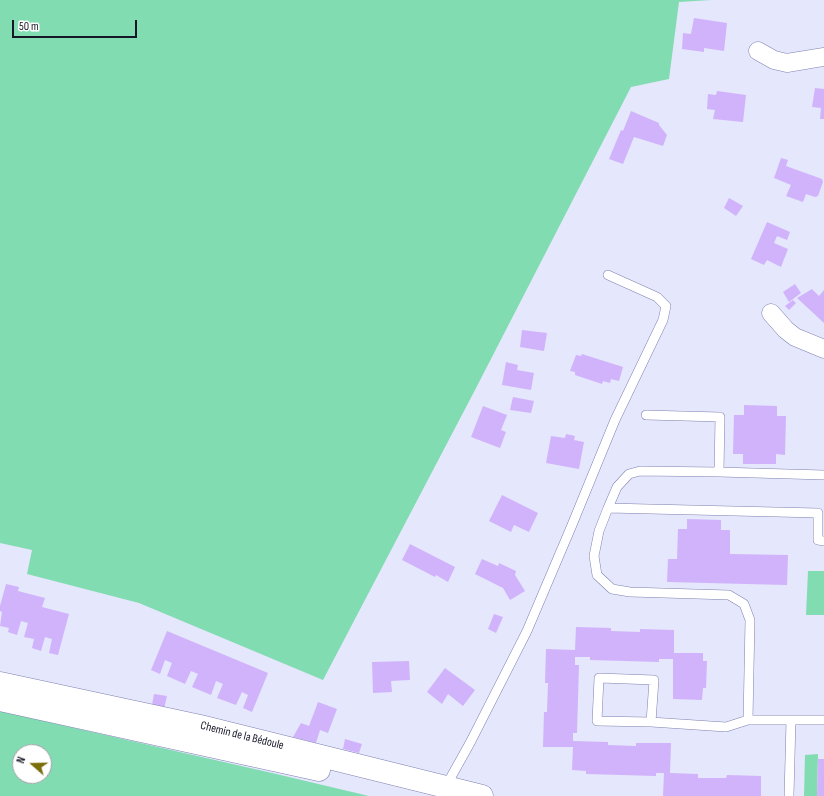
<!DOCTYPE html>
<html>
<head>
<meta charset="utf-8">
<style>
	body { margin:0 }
	#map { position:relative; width:824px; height:796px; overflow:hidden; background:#e5e7fc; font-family:"Sofia Sans Condensed",sans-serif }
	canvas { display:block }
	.north { position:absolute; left:12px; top:744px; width:40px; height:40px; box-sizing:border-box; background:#fff; border:1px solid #a2a2a9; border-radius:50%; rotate:290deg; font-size:11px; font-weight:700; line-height:16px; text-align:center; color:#161629 }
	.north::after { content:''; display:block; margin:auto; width:14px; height:18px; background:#796e0b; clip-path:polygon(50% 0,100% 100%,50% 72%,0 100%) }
	.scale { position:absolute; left:12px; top:20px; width:125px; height:18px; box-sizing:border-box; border:2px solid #161629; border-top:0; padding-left:5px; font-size:12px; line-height:14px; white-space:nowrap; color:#161629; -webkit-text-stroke:3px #fff; paint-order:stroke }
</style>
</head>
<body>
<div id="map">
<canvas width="824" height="796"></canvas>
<div class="north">N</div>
<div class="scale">50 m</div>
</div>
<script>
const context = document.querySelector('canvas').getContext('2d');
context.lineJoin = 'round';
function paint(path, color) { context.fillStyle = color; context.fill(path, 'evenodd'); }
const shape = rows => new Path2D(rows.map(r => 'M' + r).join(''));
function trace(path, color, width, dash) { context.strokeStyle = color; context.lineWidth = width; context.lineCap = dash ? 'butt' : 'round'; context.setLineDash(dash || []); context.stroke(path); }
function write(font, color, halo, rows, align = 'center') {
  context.font = font + ' "Sofia Sans Condensed",sans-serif'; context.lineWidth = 3; context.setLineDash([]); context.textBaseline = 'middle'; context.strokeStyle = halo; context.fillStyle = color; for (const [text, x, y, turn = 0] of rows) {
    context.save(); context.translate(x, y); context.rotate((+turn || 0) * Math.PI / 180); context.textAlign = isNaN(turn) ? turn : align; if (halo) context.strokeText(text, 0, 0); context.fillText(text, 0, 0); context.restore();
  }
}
paint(shape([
	[0,0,711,0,679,2,669,79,631,87,475,390,323,680,139,603,27,574,32,550,0,543],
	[808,571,824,571,824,615,806,615],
	[0,711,272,773,369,796,0,796],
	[20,752,44,752,44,776,20,776],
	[818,754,817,796,804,796,805,755]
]), '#82dcb1');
paint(shape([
	[694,18,727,23,724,51,704,48,704,52,682,49,683,33,691,34],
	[815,88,824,89,824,119,820,119,821,108,812,107],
	[717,91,746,95,743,122,713,119,715,110,707,109,708,94,716,95],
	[631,111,659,123,659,125,667,135,663,146,634,137,623,164,609,159,621,130,623,131],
	[781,158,788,160,786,166,822,179,823,182,818,196,815,197,806,194,803,202,786,196,791,185,774,178],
	[729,198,743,206,736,216,724,208],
	[767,222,790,232,787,240,777,236,774,243,788,249,781,267,767,260,764,265,751,259],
	[795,284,801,293,789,302,783,292],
	[812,289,819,296,824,290,824,323,797,298],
	[793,300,796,303,789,310,785,306],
	[522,330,547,333,544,351,520,347],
	[582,354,623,367,619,381,611,379,610,383,603,381,602,384,575,375,575,372,570,371,576,355,581,356],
	[506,362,518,365,517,370,534,373,531,390,502,385],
	[513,397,534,401,531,413,510,410],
	[744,405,777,406,777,416,786,416,785,455,776,454,776,464,743,464,743,454,733,454,734,415,744,415],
	[483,406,507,415,501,430,506,432,500,448,471,437],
	[566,434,575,436,574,440,584,442,579,469,546,463,551,436,565,438],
	[502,495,538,513,529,532,514,525,511,532,489,521],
	[687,519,721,520,721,530,730,530,730,554,788,555,787,585,667,582,668,559,677,559,678,529,687,529],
	[410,544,455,567,448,582,436,575,435,577,402,560],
	[482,559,498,566,499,563,516,571,515,575,525,591,510,600,503,588,475,574],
	[6,584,19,587,18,591,45,598,42,607,69,614,58,655,49,653,52,639,45,637,41,651,32,648,34,639,24,637,28,623,21,621,17,635,8,632,9,628,0,626,2,612,0,611,0,606],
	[494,614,503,617,496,633,488,629],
	[576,627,611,628,611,631,640,632,640,629,674,630,674,653,703,653,703,661,707,661,706,688,703,688,702,700,673,699,673,659,659,659,659,662,590,660,590,657,575,657,575,665,579,665,577,733,573,733,573,741,608,742,608,745,636,746,636,743,671,743,670,773,698,774,698,778,726,778,727,775,761,776,761,796,663,796,664,773,656,773,656,776,586,774,586,771,572,770,573,747,543,747,544,712,547,712,548,683,545,683,546,649,575,650],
	[167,631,268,673,252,712,243,708,248,695,242,692,236,705,217,698,223,684,216,681,211,695,192,687,198,674,191,671,185,684,167,676,172,663,165,660,160,674,151,670],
	[409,661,410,680,391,681,392,692,373,693,372,662],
	[445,668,475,690,463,706,448,694,442,704,427,692],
	[154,694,167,696,164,709,152,705],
	[318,702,337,709,328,733,320,730,316,743,293,737,301,723,309,726],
	[345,739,362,744,359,753,343,749],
	[818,759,824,759,824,796,817,796]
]), '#d1b3fc');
const lane = shape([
	[646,415,720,417,719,472],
	[608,508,617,487,629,474,640,471,719,472,824,475],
	[748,720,750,620,744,604,729,595,630,592,612,589,597,575,594,556,599,531,608,508,818,513,818,540,824,541],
	[791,720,824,720],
	[651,722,654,680,599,678,597,721,651,722,726,727,748,720,791,720,789,796],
	[446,786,470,743,527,631,572,525,615,420,663,320,666,306,657,297,608,275]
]);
const street = shape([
	[758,51,774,60,787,63,824,57],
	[771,313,786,330,795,337,824,349]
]);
const secondary = shape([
	[0,683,200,726,482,796],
	[0,700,319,770]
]);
trace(lane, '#7e80b1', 10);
trace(street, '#7e80b1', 19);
trace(secondary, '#7e80b1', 23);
trace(lane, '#fff', 9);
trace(street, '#fff', 18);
trace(secondary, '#fff', 22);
write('12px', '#161629', '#fff', [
	["Chemin de la Bédoule",242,736,14]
]);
</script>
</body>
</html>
